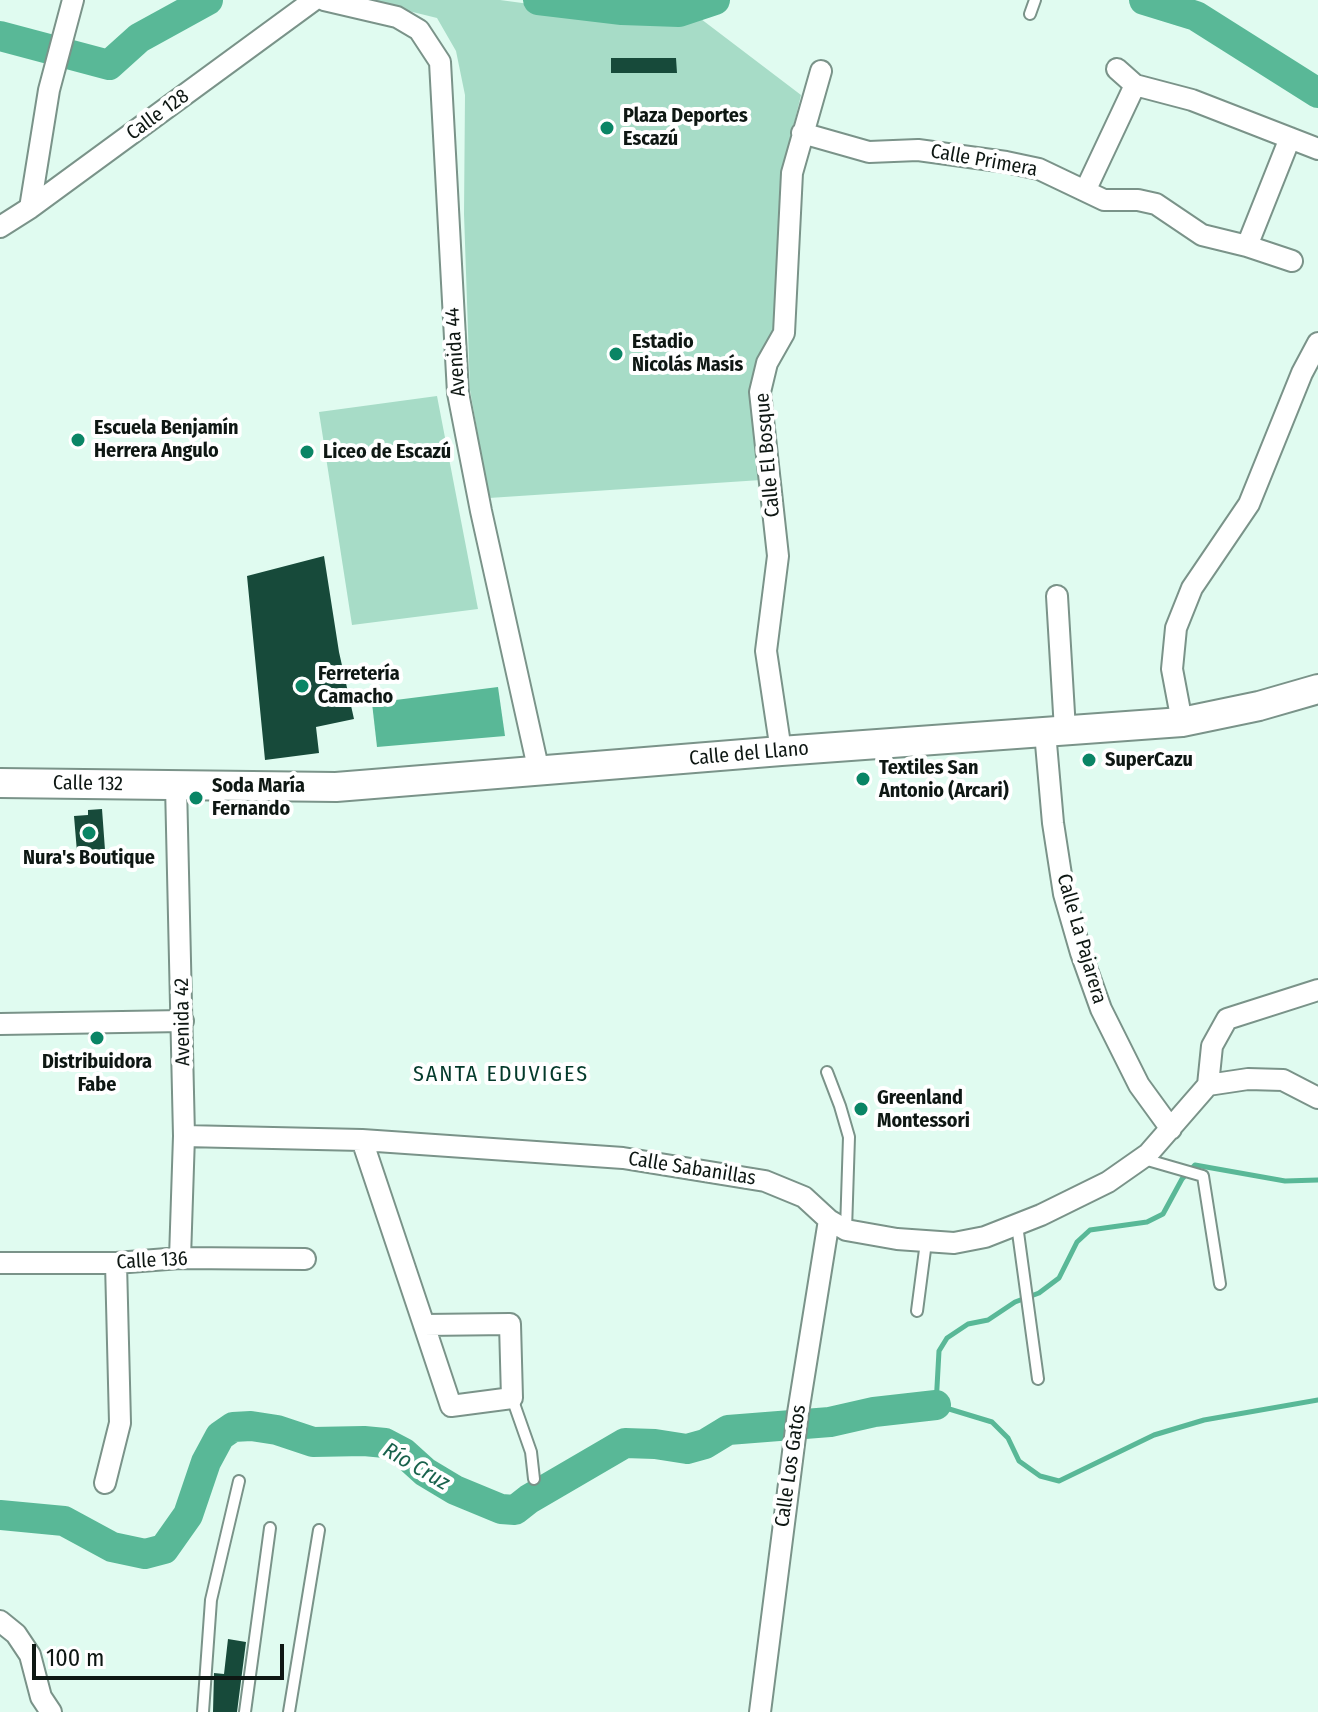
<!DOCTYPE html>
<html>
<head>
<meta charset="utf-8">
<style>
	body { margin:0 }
	#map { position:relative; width:1318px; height:1712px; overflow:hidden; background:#e0fbf0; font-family:"Fira Sans Condensed",sans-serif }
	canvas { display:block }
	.scale { position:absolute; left:32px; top:1644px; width:252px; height:36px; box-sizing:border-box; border:4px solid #0e1713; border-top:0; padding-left:10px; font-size:24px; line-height:28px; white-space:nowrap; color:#0e1713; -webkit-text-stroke:6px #fff; paint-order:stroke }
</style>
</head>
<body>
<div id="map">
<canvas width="1318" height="1712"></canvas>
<div class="scale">100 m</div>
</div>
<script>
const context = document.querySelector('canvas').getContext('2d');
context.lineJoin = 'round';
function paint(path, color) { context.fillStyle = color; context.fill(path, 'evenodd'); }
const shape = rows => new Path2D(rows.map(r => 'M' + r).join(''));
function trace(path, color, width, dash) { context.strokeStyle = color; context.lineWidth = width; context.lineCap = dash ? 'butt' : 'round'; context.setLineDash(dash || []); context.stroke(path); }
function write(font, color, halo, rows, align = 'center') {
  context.font = font + ' "Fira Sans Condensed",sans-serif'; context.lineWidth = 8; context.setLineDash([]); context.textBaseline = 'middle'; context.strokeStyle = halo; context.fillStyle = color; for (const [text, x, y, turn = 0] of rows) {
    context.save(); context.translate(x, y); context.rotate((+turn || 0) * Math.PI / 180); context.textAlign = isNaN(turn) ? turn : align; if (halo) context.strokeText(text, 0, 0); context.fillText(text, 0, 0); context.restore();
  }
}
paint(shape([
	[364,0,500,0,662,22,701,19,801,95,780,182,779,265,773,336,754,371,761,480,489,498,470,390,464,214,465,95,456,51,437,18],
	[437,396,478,609,352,625,319,412]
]), '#a7dcc7');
paint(shape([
	[498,687,505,736,377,747,372,703]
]), '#59b897');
trace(shape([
	[1318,1180,1285,1181,1195,1165,1182,1179,1163,1214,1147,1222,1090,1230,1077,1242,1059,1278,1039,1293,1015,1302,988,1320,968,1324,947,1338,939,1351,936,1405,992,1422,1008,1438,1019,1461,1040,1476,1059,1481,1154,1435,1204,1420,1318,1400]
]), '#59b897', 5);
trace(shape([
	[538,0,622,10,679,12,715,0],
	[1144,0,1196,16,1318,93],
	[0,36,109,65,139,38,208,0],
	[0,1515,64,1521,112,1547,145,1554,164,1549,188,1515,206,1462,220,1436,233,1427,251,1426,277,1430,313,1442,364,1441,385,1443,404,1453,425,1472,455,1490,501,1509,515,1510,529,1499,625,1443,655,1444,687,1449,705,1444,728,1430,830,1422,874,1412,936,1405]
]), '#59b897', 30);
paint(shape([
	[611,58,676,58,677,73,611,73],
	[324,556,339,652,354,719,316,727,319,753,265,760,247,576],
	[102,809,105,850,77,852,74,816,88,815,88,810],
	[228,1639,246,1642,237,1712,213,1712,214,1673,224,1674]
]), '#174a3a');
const lane = shape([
	[1030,14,1035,0],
	[827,1072,840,1106,849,1137,846,1230],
	[1144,1159,1203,1176,1220,1284],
	[1017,1225,1038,1379],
	[917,1311,926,1242],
	[512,1398,531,1452,534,1479],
	[203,1712,211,1600,239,1481],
	[245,1712,270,1528],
	[289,1712,319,1530]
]);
const street = shape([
	[324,0,397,17,419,30,440,62,458,393,481,511,539,772],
	[1117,69,1135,85,1192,100,1318,149],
	[802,133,869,152,918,150,1006,162,1039,169,1104,200,1138,200,1156,204,1202,235,1247,246,1292,261],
	[1086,189,1135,85],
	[30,208,49,90,73,0],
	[0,227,30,208,314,0],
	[1247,246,1290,138],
	[1057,596,1065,730],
	[1182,722,1172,669,1176,628,1192,588,1249,504,1302,373,1318,343],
	[1045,732,1053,823,1064,894,1081,953,1101,1009,1139,1085,1171,1129],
	[781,751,766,651,778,556,760,392,767,363,784,333,792,173,821,71],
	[176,785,184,1136,180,1258],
	[0,1024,183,1021],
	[1208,1085,1212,1046,1227,1019,1318,990],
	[184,1136,362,1140,623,1158,765,1181,804,1197,829,1220,846,1230,897,1239,954,1243,985,1237,1041,1215,1108,1182,1148,1154,1208,1085,1248,1079,1283,1080,1318,1098],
	[362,1140,424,1325,451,1406,512,1398,510,1324,424,1325],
	[0,1263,116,1263,180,1258,305,1259],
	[105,1483,120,1423,116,1263],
	[0,1621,16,1634,30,1655,41,1697,51,1712],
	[760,1712,798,1413,829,1220]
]);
const secondary = shape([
	[0,783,336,787,781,751,1182,722,1259,706,1318,689]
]);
trace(lane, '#7a9389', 14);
trace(street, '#7a9389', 24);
trace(secondary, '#7a9389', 32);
trace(lane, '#fff', 10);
trace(street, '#fff', 20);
trace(secondary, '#fff', 28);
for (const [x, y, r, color] of [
	[607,128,8,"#0a8565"],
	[616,354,8,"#0a8565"],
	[78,440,8,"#0a8565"],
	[307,452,8,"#0a8565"],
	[302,686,8,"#0a8565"],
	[1089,760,8,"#0a8565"],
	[863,779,8,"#0a8565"],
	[196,798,8,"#0a8565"],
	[89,833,8,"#0a8565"],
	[97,1038,8,"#0a8565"],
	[861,1109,8,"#0a8565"]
]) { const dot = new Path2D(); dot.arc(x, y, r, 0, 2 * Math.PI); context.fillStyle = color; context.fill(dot); trace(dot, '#fff', 3); }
write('20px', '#0e1713', '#fff', [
	["Calle 128",158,115,-36],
	["Calle Primera",984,161,10],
	["Avenida 44",456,352,-94],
	["Calle El Bosque",768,455,-95],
	["Calle del Llano",749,754,-5],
	["Calle 132",88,784,1],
	["Calle La Pajarera",1081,939,74],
	["Avenida 42",183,1022,-91],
	["Calle Sabanillas",692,1169,9],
	["Calle 136",152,1261,-3],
	["Calle Los Gatos",791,1466,-82]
]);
write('bold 20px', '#0e1713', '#fff', [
	["Plaza Deportes",623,116],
	["Escazú",623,139],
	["Estadio",632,342],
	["Nicolás Masís",632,365],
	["Escuela Benjamín",94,428],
	["Herrera Angulo",94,451],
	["Liceo de Escazú",323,452],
	["Ferretería",318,674],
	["Camacho",318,697],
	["SuperCazu",1105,760],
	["Textiles San",879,768],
	["Antonio (Arcari)",879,791],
	["Soda María",212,786],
	["Fernando",212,809],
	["Nura's Boutique",89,858,"center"],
	["Distribuidora",97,1062,"center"],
	["Fabe",97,1085,"center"],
	["Greenland",877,1098],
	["Montessori",877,1121]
], 'left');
context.letterSpacing = '2px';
write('22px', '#043a2b', '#fff', [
	["SANTA EDUVIGES",501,1075]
]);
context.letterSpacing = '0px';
write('italic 22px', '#19624c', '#fff', [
	["Río Cruz",416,1467,30]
]);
</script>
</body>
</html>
